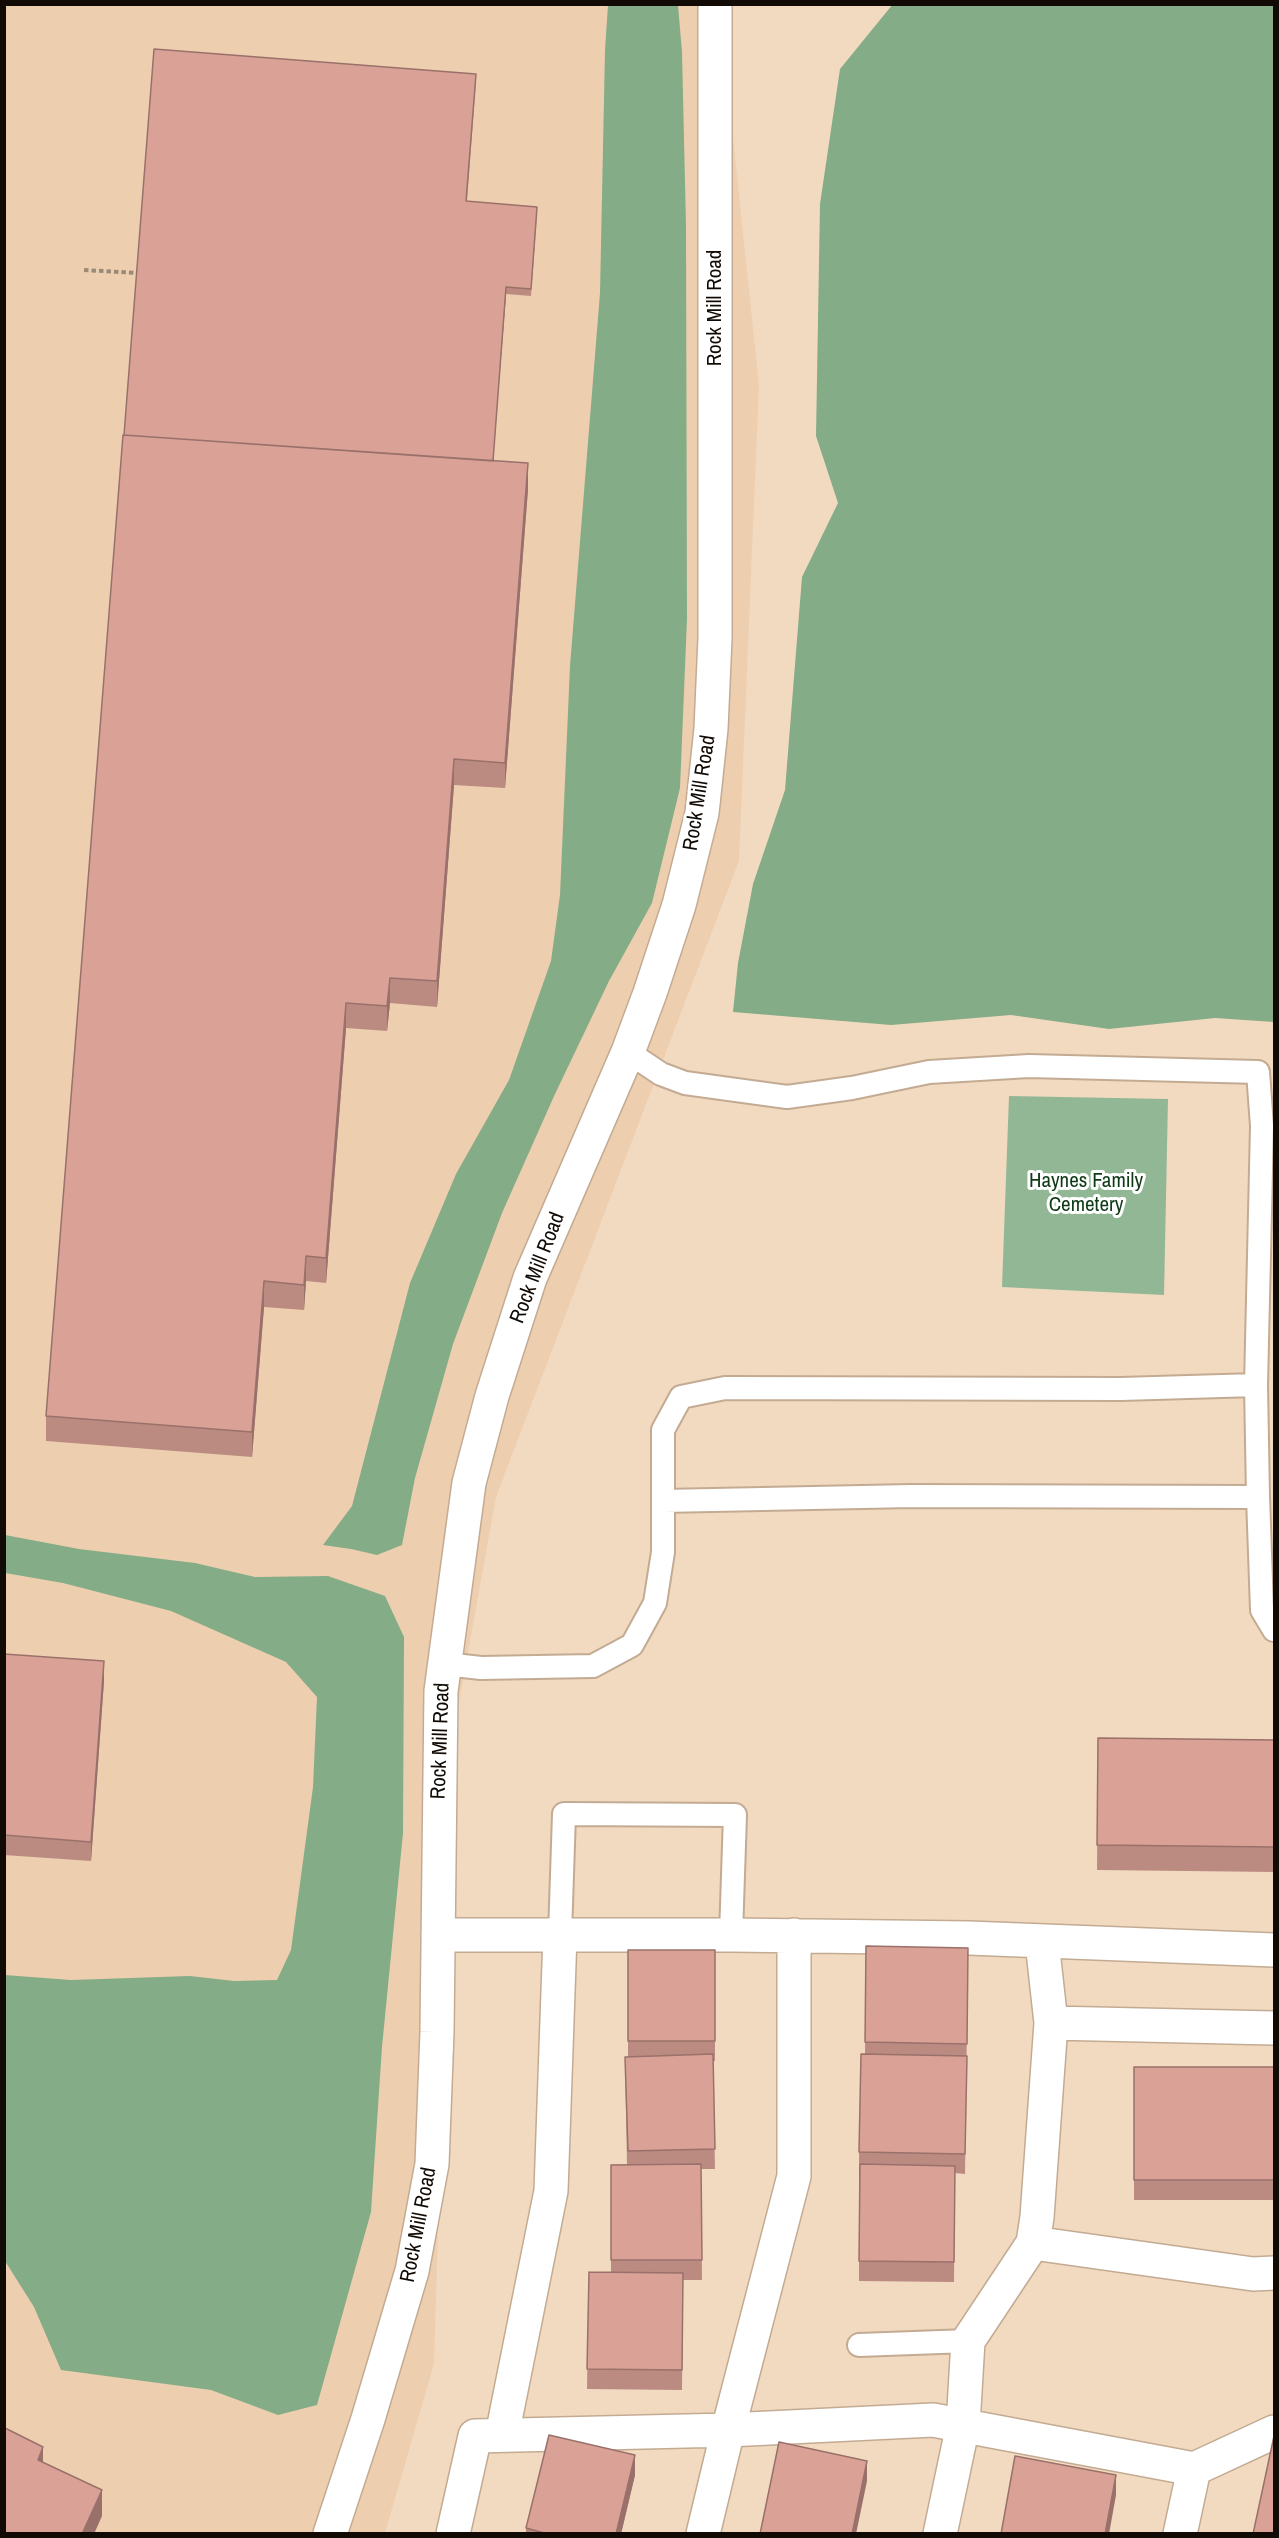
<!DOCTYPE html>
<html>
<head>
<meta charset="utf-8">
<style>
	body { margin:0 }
	#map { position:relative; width:1279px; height:2538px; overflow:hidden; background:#f2dac0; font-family:"Archivo Narrow",sans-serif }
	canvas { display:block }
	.frame { position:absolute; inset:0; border:6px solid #120a04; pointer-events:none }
</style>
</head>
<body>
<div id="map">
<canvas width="1279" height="2538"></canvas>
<div class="frame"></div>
</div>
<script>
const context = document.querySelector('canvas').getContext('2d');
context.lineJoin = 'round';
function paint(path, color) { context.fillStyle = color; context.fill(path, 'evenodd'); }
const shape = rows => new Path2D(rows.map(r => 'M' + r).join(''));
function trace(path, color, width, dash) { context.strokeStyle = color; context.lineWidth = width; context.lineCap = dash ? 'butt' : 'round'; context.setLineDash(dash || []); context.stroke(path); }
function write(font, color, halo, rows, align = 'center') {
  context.font = font + ' "Archivo Narrow",sans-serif'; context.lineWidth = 6; context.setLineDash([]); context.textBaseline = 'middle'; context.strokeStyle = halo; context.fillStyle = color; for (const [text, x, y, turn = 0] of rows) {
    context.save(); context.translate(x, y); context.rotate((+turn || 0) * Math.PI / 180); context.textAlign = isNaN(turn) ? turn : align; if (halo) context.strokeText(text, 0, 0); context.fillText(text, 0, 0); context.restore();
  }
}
paint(shape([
	[5,5,719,5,759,385,739,861,496,1497,453,1736,434,2364,385,2533,5,2534]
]), '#edcfb0');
paint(shape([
	[1009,1096,1168,1099,1164,1295,1002,1287]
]), '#92b794');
paint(shape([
	[893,4,1274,5,1274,1022,1215,1018,1109,1029,1011,1015,891,1025,733,1012,738,963,753,884,785,790,802,577,838,503,816,436,820,204,840,69],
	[608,5,678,5,682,52,686,226,687,619,680,788,652,903,609,981,555,1094,502,1213,453,1344,415,1478,402,1545,377,1555,351,1549,323,1545,352,1506,410,1283,456,1174,509,1080,551,961,560,895,570,666,600,293,605,50],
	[5,1535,79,1549,195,1563,255,1577,328,1576,385,1596,404,1637,403,1833,382,2047,371,2212,317,2405,278,2415,211,2390,61,2370,34,2307,5,2261,5,1975,71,1980,190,1976,234,1981,277,1980,291,1950,313,1787,317,1697,286,1662,171,1611,63,1583,5,1573]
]), '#84ac86');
const lane = shape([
	[1258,1497,1262,1610,1274,1630],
	[663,1501,912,1496,1258,1497,1256,1385],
	[445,1664,481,1668,593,1666,632,1645,655,1603,663,1552,663,1430,681,1397,725,1388,1121,1389,1256,1385,1262,1126,1258,1072,1029,1066,929,1072,852,1088,787,1097,685,1083,661,1074,628,1052],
	[560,1935,564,1814,735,1815,731,1935],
	[859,2345,968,2341]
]);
const street = shape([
	[438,1935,731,1935,969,1938,1274,1950],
	[1042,1942,1051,2023],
	[1033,2243,1253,2274,1274,2273],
	[502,2435,551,2191,560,1935],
	[330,2534,368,2419,412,2271,432,2164,437,2032,441,1691,469,1483,492,1396,530,1278,628,1052,650,993,679,905,702,813,711,729,715,638,715,4],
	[453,2534,475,2436,728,2430,933,2420,1194,2469],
	[703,2534,728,2430,794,2176,794,1935],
	[940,2534,963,2425,968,2341,1033,2243,1037,2217,1051,2023,1274,2028],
	[1180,2534,1194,2469,1274,2432]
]);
trace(lane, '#c3ab93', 26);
trace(street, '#c3ab93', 36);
trace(shape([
	[84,270,138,273]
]), '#9c8a78', 4, [4.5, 3]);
trace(lane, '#fff', 22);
trace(street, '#fff', 33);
paint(shape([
	[476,81,467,201,537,214,531,296,506,294,493,461,528,489,505,788,454,785,437,1007,390,1003,387,1031,346,1028,326,1283,306,1281,304,1310,264,1307,252,1457,46,1441,46,1416,124,435],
	[4,1654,104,1681,91,1861,4,1855],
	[1098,1738,1275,1740,1275,1872,1097,1870],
	[866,1946,968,1948,965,2174,955,2173,954,2282,859,2281,859,2152,865,2054],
	[628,1950,715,1950,715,2061,713,2061,715,2169,701,2169,702,2280,683,2280,682,2390,587,2389,589,2272,611,2272,611,2165,627,2165,625,2057,628,2057],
	[1134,2067,1275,2067,1275,2200,1134,2200],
	[635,2475,621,2534,526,2534,526,2528]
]), '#bb8b82');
paint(shape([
	[506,287,506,294,491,486,491,479],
	[528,463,528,489,505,788,505,763],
	[454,759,454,785,437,1007,437,981],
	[390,978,390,1003,387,1031,387,1006],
	[346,1003,346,1028,326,1283,326,1258],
	[306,1256,306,1281,304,1310,304,1285],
	[264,1281,264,1307,252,1457,252,1432],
	[104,1661,104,1681,91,1861,91,1842],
	[43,2447,43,2472,38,2460],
	[635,2455,635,2475,621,2534,616,2534],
	[867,2461,867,2481,856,2534,852,2534],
	[1116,2475,1116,2495,1109,2534,1105,2534],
	[102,2490,102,2516,94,2534,82,2534]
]), '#99716a');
const building = shape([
	[154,49,476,74,466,201,537,207,531,289,506,287,493,461,124,435,154,49],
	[123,435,528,463,505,763,454,759,437,981,390,978,387,1006,346,1003,326,1258,306,1256,304,1285,264,1281,252,1432,46,1416,123,435],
	[4,1654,104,1661,91,1842,4,1835,4,1654],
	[1098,1738,1275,1740,1275,1847,1097,1845,1098,1738],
	[866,1946,968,1948,967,2044,865,2042,866,1946],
	[628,1950,715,1950,715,2041,628,2041,628,1950],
	[713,2054,715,2149,628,2151,625,2057,713,2054],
	[861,2054,967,2056,965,2154,859,2152,861,2054],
	[1134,2067,1275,2067,1275,2180,1134,2180,1134,2067],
	[701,2164,702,2260,611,2260,611,2165,701,2164],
	[860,2164,955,2166,954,2262,859,2261,860,2164],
	[589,2272,683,2273,682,2370,587,2369,589,2272],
	[5,2428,43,2447,38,2460,102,2490,82,2534,4,2534,5,2428],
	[549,2435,635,2455,616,2534,548,2534,526,2528,549,2435],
	[1274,2436,1275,2534,1253,2534,1274,2436],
	[779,2442,867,2461,852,2534,760,2534,779,2442],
	[1015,2456,1116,2475,1105,2534,1001,2534,1015,2456]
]);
paint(building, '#daa297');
trace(building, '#99716a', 1.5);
write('21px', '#120a04', '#fff', [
	["Rock Mill Road",715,308,-90],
	["Rock Mill Road",700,793,-81],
	["Rock Mill Road",538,1268,-69],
	["Rock Mill Road",441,1741,-88],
	["Rock Mill Road",419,2225,-79]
]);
write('21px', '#0e3a15', '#fff', [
	["Haynes Family",1086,1181],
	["Cemetery",1086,1205]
]);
</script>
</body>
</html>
